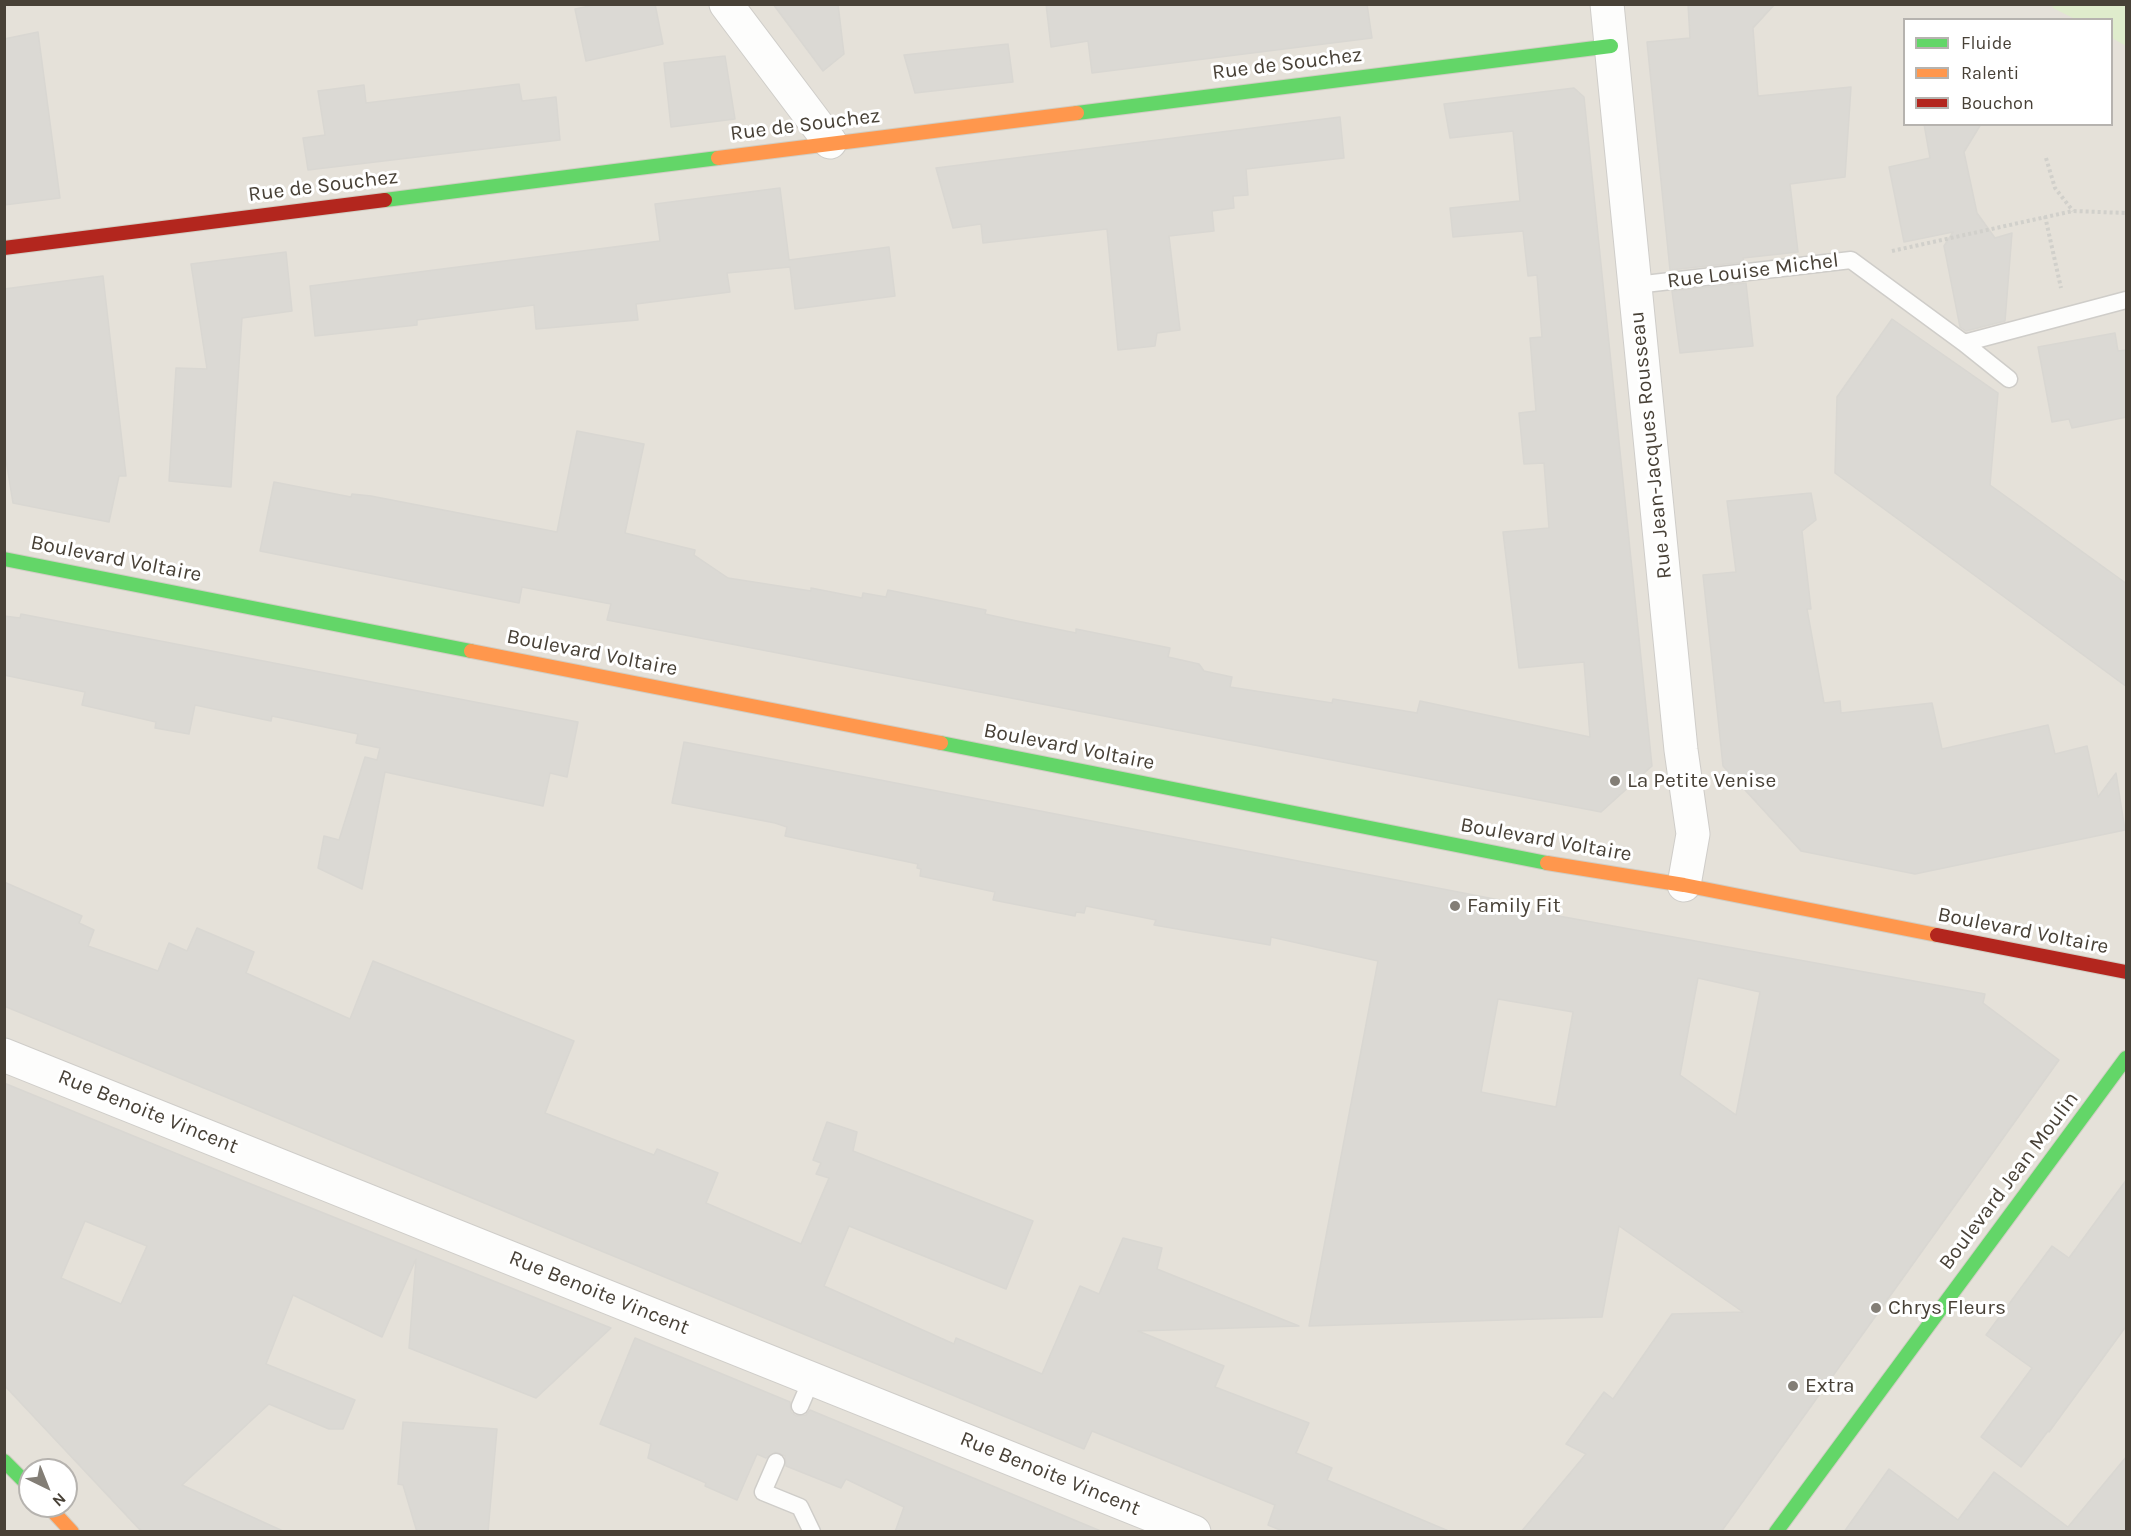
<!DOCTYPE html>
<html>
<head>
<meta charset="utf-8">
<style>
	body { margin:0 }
	#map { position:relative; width:2131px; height:1536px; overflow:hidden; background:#f1f0ec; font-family:Karla,sans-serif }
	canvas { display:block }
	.frame { position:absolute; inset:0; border:6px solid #484137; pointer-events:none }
	.legend { position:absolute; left:1903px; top:18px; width:210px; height:108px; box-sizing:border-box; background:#fff; border:2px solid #b6b3af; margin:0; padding:8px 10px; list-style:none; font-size:18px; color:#484137 }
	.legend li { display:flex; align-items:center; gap:12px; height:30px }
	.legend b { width:30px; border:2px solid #b6b3af }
	.north { position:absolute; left:18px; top:1458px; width:60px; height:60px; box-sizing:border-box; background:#fff; border:2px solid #b6b3af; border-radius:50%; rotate:137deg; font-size:16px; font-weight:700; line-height:24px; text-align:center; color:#484137 }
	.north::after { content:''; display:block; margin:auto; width:21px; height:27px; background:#837e76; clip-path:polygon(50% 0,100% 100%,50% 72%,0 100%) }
</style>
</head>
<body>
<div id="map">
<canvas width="2131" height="1536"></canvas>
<div class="frame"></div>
<ul class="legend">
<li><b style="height:8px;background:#63d668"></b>Fluide</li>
<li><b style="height:8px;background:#ff974d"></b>Ralenti</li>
<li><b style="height:8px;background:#b3261e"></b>Bouchon</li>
</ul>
<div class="north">N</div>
</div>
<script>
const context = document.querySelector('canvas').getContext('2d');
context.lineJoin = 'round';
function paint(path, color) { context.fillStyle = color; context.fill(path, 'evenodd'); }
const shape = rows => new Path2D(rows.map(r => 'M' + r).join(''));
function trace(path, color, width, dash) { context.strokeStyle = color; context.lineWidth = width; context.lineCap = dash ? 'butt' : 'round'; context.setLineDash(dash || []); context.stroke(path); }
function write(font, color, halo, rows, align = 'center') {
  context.font = font + ' Karla,sans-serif'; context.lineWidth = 6; context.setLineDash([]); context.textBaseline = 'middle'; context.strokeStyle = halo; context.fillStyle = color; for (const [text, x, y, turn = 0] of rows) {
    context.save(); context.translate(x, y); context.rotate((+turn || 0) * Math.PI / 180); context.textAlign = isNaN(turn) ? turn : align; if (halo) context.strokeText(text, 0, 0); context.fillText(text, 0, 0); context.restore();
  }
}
paint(shape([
	[5,5,2126,5,2126,1531,5,1531],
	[1904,20,2112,20,2112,124,1904,124],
	[30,1470,66,1470,66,1506,30,1506]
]), '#e5e1d9');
paint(shape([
	[2052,5,2126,5,2126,46,2112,38,2112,20,2075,19,2053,8]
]), '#dfeccc');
const building = shape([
	[599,4,655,4,663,44,586,61,575,9,599,4],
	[773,4,838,4,844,54,823,71,773,4],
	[1046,4,1367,4,1372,38,1092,73,1088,41,1051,47,1046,4],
	[1688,4,1775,4,1753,28,1758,96,1851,87,1845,177,1790,184,1798,252,1743,258,1744,262,1670,270,1647,42,1690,38,1688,4],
	[38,32,60,198,4,205,4,39,38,32],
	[1008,44,1013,82,915,93,904,55,1008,44],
	[725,56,735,119,671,127,664,63,725,56],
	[519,84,522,101,556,97,560,140,308,170,303,138,325,135,318,91,364,85,366,103,519,84],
	[1574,88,1584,97,1652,766,1601,812,607,620,611,604,522,587,519,603,260,551,274,482,351,497,352,494,371,496,557,532,577,431,644,444,625,533,695,550,694,555,728,578,811,591,811,588,862,598,863,593,886,597,888,590,986,610,985,614,1017,621,1076,633,1076,629,1170,648,1168,657,1199,664,1204,671,1232,677,1230,687,1332,703,1333,699,1417,713,1420,701,1590,737,1584,662,1519,668,1503,532,1549,528,1544,463,1524,464,1519,413,1536,411,1530,338,1542,337,1537,275,1528,276,1523,231,1453,237,1450,208,1520,201,1513,131,1450,138,1444,104,1574,88],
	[1340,117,1344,158,1246,169,1248,195,1233,196,1234,208,1212,211,1214,231,1169,236,1180,330,1157,333,1155,346,1118,350,1107,229,983,243,981,224,953,228,936,168,1340,117],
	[1924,124,1981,124,1964,152,1977,213,1995,238,2012,233,2005,321,1966,331,1960,327,1944,246,1953,232,1904,242,1889,167,1930,158,1924,124],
	[780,188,789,260,889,247,895,296,795,309,790,267,727,273,730,292,636,304,638,320,536,329,534,305,417,320,417,325,315,336,310,286,660,241,655,204,780,188],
	[286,252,292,311,242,318,231,487,169,481,176,368,207,369,191,264,286,252],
	[103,276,126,476,119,476,109,522,13,503,4,448,4,289,103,276],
	[1746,283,1753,346,1680,353,1672,291,1746,283],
	[1892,319,1998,393,1990,485,2127,584,2127,687,1835,473,1837,397,1892,319],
	[2115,333,2118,351,2127,350,2127,417,2072,428,2069,419,2052,422,2038,347,2115,333],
	[1811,493,1816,520,1802,531,1811,609,1807,609,1824,703,1840,701,1841,713,1932,703,1942,749,2048,725,2055,754,2087,746,2098,797,2116,773,2125,830,1915,874,1801,851,1723,766,1703,575,1736,572,1727,501,1811,493],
	[21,614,578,722,567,777,550,773,543,806,385,772,362,889,318,868,324,836,339,840,365,757,377,760,380,748,356,743,358,734,272,716,271,721,195,705,189,734,155,728,156,722,82,705,85,692,4,675,4,616,20,618,21,614],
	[684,742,1515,903,1515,908,1985,994,1983,1003,2059,1060,1721,1532,1521,1532,1586,1454,1566,1444,1604,1392,1613,1399,1672,1314,1743,1312,1619,1226,1602,1317,1309,1326,1378,961,1271,937,1270,945,1154,925,1156,920,1086,906,1084,913,1076,912,1075,916,993,900,995,892,920,876,921,869,917,868,918,864,785,836,787,827,775,823,672,803,684,742],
	[1698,978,1760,992,1736,1115,1680,1075,1698,978],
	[1498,999,1573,1012,1556,1107,1481,1092,1498,999],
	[4,882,82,916,79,923,94,930,88,946,158,971,169,943,187,951,197,928,254,952,246,973,350,1019,373,961,574,1041,545,1113,654,1155,657,1149,718,1173,706,1203,801,1244,829,1178,816,1174,821,1163,813,1160,827,1122,857,1132,853,1151,1033,1221,1006,1289,849,1226,824,1286,954,1344,956,1338,1042,1374,1080,1286,1099,1294,1123,1238,1162,1248,1157,1269,1299,1326,1138,1331,1224,1366,1215,1387,1309,1423,1296,1453,1332,1468,1327,1480,1451,1532,1285,1532,1268,1525,1275,1505,1092,1431,1084,1449,4,1006,4,882],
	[4,1083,241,1180,611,1328,536,1398,409,1348,416,1259,382,1337,293,1295,266,1364,355,1400,343,1429,329,1429,269,1404,182,1485,285,1532,142,1532,4,1385,4,1083],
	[85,1221,147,1246,121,1304,61,1278,85,1221],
	[2127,1179,2127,1325,2049,1432,2048,1431,2021,1467,1981,1437,2032,1368,1986,1335,2052,1246,2069,1258,2127,1179],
	[635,1338,790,1402,791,1412,796,1416,806,1415,810,1410,1103,1532,895,1532,904,1507,846,1479,841,1488,786,1466,785,1456,775,1452,766,1458,757,1454,737,1500,705,1486,706,1483,648,1458,651,1444,600,1424,635,1338],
	[403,1422,497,1429,488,1532,417,1532,403,1485,398,1484,403,1422],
	[2127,1456,2127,1532,1844,1532,1889,1469,1958,1520,1994,1472,2068,1527,2127,1456]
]);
paint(building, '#dbd9d4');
trace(building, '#d9d7d2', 1.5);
const lane = shape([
	[1636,285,1851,260,1964,343,2126,300],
	[1964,343,2009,379],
	[800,1406,812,1378],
	[776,1462,763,1492,800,1507,812,1532]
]);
const street = shape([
	[726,4,830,142],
	[1607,4,1681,750,1693,834,1684,885],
	[4,1055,1194,1532]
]);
const fast = shape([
	[1077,113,1611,46],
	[385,200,718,158],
	[4,559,471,651],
	[941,743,1547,863],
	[4,1461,30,1487],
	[1776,1532,2126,1058]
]);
const slow = shape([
	[718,158,1077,113],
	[471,651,941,743],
	[1547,863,1684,885,1937,935],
	[48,1506,72,1532]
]);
const jam = shape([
	[4,248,385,200],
	[1937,935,2126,972]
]);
trace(lane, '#cfcdc9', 19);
trace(street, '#cfcdc9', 35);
trace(fast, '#d0cdc3', 16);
trace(slow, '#d0cdc3', 16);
trace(jam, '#d0cdc3', 16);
trace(shape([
	[2046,158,2055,188,2073,211],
	[2045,216,2061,288],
	[1892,251,2073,211,2126,213]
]), '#d1d0cb', 4, [3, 3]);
trace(lane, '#fdfdfc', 16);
trace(street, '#fdfdfc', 33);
trace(fast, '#63d668', 14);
trace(slow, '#ff974d', 14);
trace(jam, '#b3261e', 14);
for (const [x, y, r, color] of [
	[1615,781,6,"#837e76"],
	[1455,906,6,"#837e76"],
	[1876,1308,6,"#837e76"],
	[1793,1386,6,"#837e76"]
]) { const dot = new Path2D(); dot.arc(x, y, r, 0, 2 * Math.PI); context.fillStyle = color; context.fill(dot); trace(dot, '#fff', 2); }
write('21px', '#484137', '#fff', [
	["Rue de Souchez",1287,64,-7],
	["Rue de Souchez",805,125,-7],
	["Rue de Souchez",323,186,-7],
	["Rue Louise Michel",1753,271,-7],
	["Rue Jean-Jacques Rousseau",1651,445,-96],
	["Boulevard Voltaire",116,559,11],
	["Boulevard Voltaire",592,653,11],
	["Boulevard Voltaire",1069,747,11],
	["Boulevard Voltaire",1546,840,10],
	["Boulevard Voltaire",2023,931,11],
	["Rue Benoite Vincent",148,1112,22],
	["Boulevard Jean Moulin",2009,1181,-53],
	["Rue Benoite Vincent",599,1293,22],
	["Rue Benoite Vincent",1050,1474,22]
]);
write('21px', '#484137', '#fff', [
	["La Petite Venise",1627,781],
	["Family Fit",1467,906],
	["Chrys Fleurs",1888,1308],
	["Extra",1805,1386]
], 'left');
</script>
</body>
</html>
